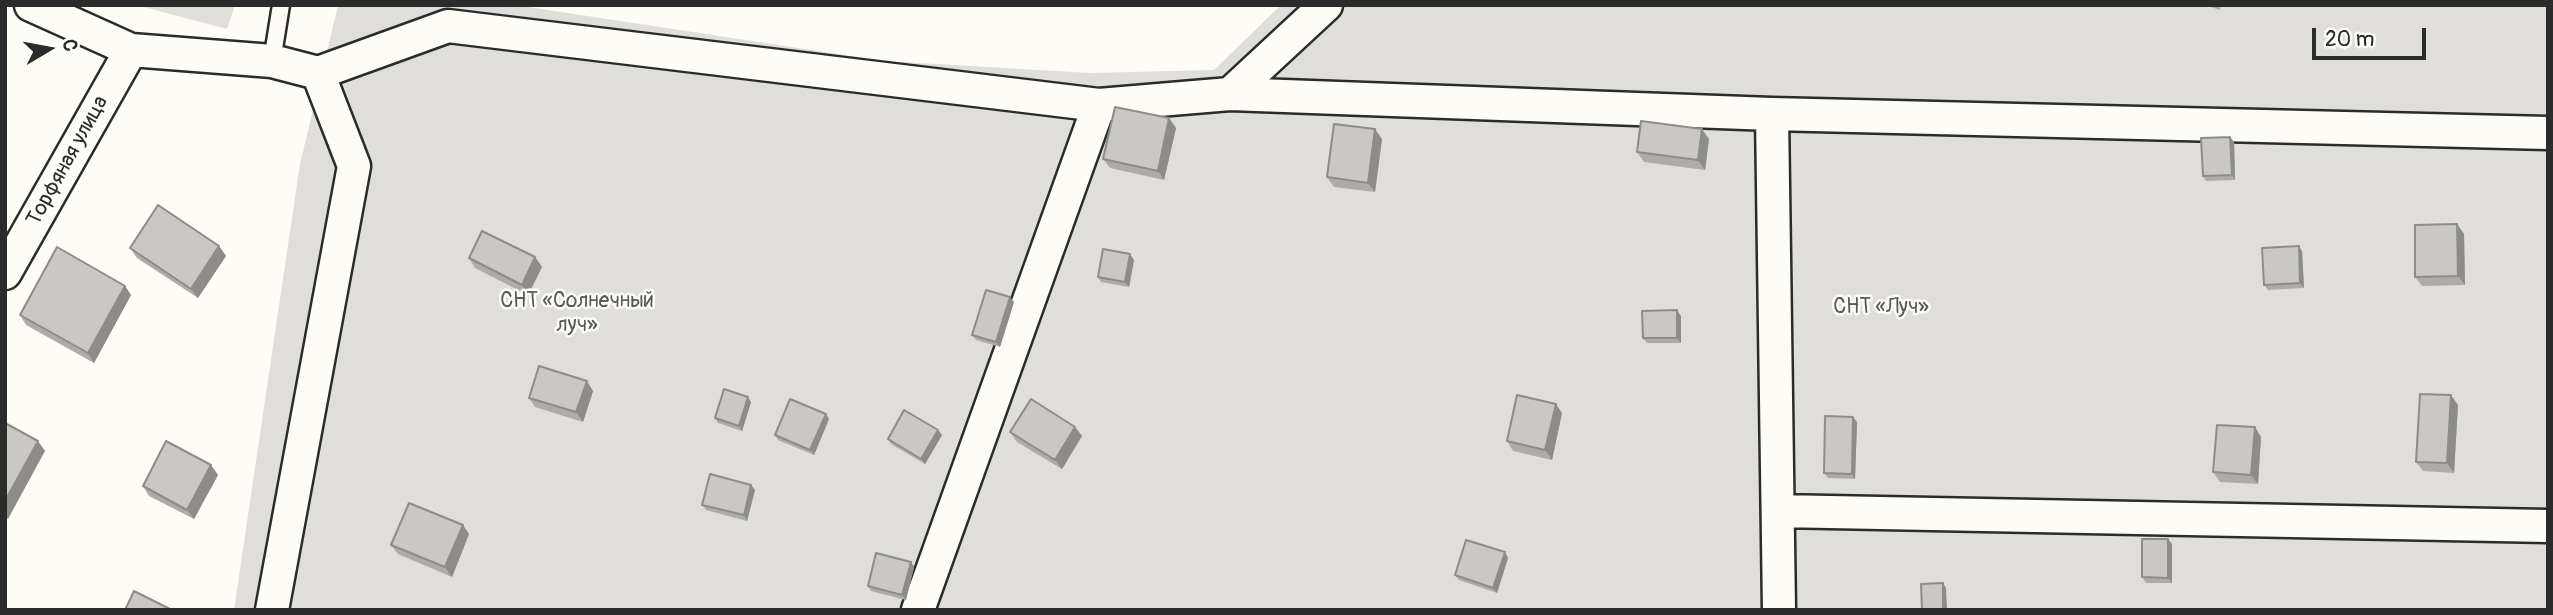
<!DOCTYPE html>
<html>
<head>
<meta charset="utf-8">
<style>
	body { margin:0 }
	#map { position:relative; width:2553px; height:615px; overflow:hidden; background:#fdfcf7; font-family:Pangolin,sans-serif }
	canvas { display:block }
	.frame { position:absolute; inset:0; border:7px solid #2b2b2b; pointer-events:none }
	.north { position:absolute; left:14px; top:14px; width:70px; height:70px; -webkit-text-stroke:5px #fdfcf7; paint-order:stroke; rotate:80deg; font-size:19px; font-weight:700; line-height:28px; text-align:center; color:#2b2b2b }
	.north::after { content:''; display:block; margin:auto; width:24px; height:32px; background:#2b2b2b; clip-path:polygon(50% 0,100% 100%,50% 72%,0 100%) }
	.scale { position:absolute; left:2312px; top:28px; width:114px; height:32px; box-sizing:border-box; border:4px solid #2b2b2b; border-top:0; padding-left:9px; font-size:21px; line-height:24px; white-space:nowrap; color:#2b2b2b; -webkit-text-stroke:5px #fdfcf7; paint-order:stroke }
</style>
</head>
<body>
<div id="map">
<canvas width="2553" height="615"></canvas>
<div class="frame"></div>
<div class="north">С</div>
<div class="scale">20 m</div>
</div>
<script>
const context = document.querySelector('canvas').getContext('2d');
context.lineJoin = 'round';
function paint(path, color) { context.fillStyle = color; context.fill(path, 'evenodd'); }
const shape = rows => new Path2D(rows.map(r => 'M' + r).join(''));
function trace(path, color, width, dash) { context.strokeStyle = color; context.lineWidth = width; context.lineCap = dash ? 'butt' : 'round'; context.setLineDash(dash || []); context.stroke(path); }
function write(font, color, halo, rows, align = 'center') {
  context.font = font + ' Pangolin,sans-serif'; context.lineWidth = 5; context.setLineDash([]); context.textBaseline = 'middle'; context.strokeStyle = halo; context.fillStyle = color; for (const [text, x, y, turn = 0] of rows) {
    context.save(); context.translate(x, y); context.rotate((+turn || 0) * Math.PI / 180); context.textAlign = isNaN(turn) ? turn : align; if (halo) context.strokeText(text, 0, 0); context.fillText(text, 0, 0); context.restore();
  }
}
paint(shape([
	[136,5,235,5,227,29],
	[338,5,515,5,884,61,1090,73,1214,70,1281,5,2548,5,2548,610,234,610,300,164]
]), '#dfdeda');
const lane = shape([
	[272,61,281,5]
]);
const street = shape([
	[31,5,131,50,272,61,318,73],
	[1230,94,1326,5],
	[1772,114,1779,610],
	[5,273,131,50],
	[1778,511,2548,526],
	[272,610,354,166,318,73,448,26,1099,105,1230,94,1772,114,2548,133],
	[918,610,1099,105]
]);
trace(lane, '#2b2b2b', 21);
trace(street, '#2b2b2b', 37);
trace(lane, '#fdfcf7', 16);
trace(street, '#fdfcf7', 32);
paint(shape([
	[2205,5,2221,5,2220,10],
	[1169,118,1176,128,1164,180,1110,168,1103,159],
	[2230,137,2234,142,2235,180,2206,181,2203,176],
	[1382,139,1375,192,1334,187,1327,177],
	[1709,139,1705,170,1644,162,1637,152],
	[2457,224,2464,234,2465,285,2422,286,2415,277],
	[219,246,226,256,198,298,137,258,130,248],
	[2302,251,2304,288,2268,290,2264,285],
	[535,257,542,267,528,295,475,268,469,258],
	[1134,260,1129,287,1101,282,1098,277],
	[125,286,131,295,94,363,26,325,20,315],
	[1014,302,1000,347,976,340,972,335],
	[1681,316,1681,343,1647,343,1643,338],
	[593,391,583,422,535,407,529,398],
	[751,402,742,431,718,423,715,418],
	[2458,405,2454,473,2423,471,2416,462],
	[1562,413,1552,460,1513,451,1507,441],
	[829,419,814,455,778,440,775,435],
	[1857,422,1855,479,1828,478,1824,473],
	[1075,427,1082,436,1062,469,1017,442,1010,432],
	[942,435,925,464,891,444,888,439],
	[2261,437,2258,484,2220,482,2213,472],
	[218,475,194,519,149,496,143,486],
	[755,490,747,521,706,510,702,505],
	[469,534,452,577,398,554,391,545],
	[2168,539,2172,544,2172,583,2146,583,2142,577],
	[1508,558,1497,593,1459,580,1455,575],
	[911,562,914,567,906,600,871,591,868,586]
]), '#adaca9');
paint(shape([
	[1169,118,1176,128,1164,180,1158,171],
	[1375,129,1382,139,1375,192,1368,183],
	[1702,129,1709,139,1705,170,1698,160],
	[2230,137,2234,142,2235,180,2232,175],
	[2457,224,2464,234,2465,285,2458,276],
	[219,246,226,256,198,298,191,289],
	[2299,246,2302,251,2304,288,2300,283],
	[1130,254,1134,260,1129,287,1125,282],
	[535,257,542,267,528,295,522,285],
	[125,286,131,295,94,363,88,353],
	[1010,297,1014,302,1000,347,996,342],
	[1677,310,1681,316,1681,343,1677,338],
	[587,381,593,391,583,422,576,412],
	[2451,395,2458,405,2454,473,2447,463],
	[748,397,751,402,742,431,739,426],
	[1556,404,1562,413,1552,460,1545,450],
	[826,414,829,419,814,455,810,450],
	[1853,417,1857,422,1855,479,1852,474],
	[1075,427,1082,436,1062,469,1055,460],
	[2255,427,2261,437,2258,484,2251,475],
	[938,430,942,435,925,464,921,459],
	[38,441,45,451,8,519,5,516,5,501],
	[211,465,218,475,194,519,187,510],
	[751,485,755,490,747,521,744,515],
	[463,525,469,534,452,577,445,567],
	[2168,539,2172,544,2172,583,2168,578],
	[1505,552,1508,558,1497,593,1493,588],
	[911,562,914,567,906,600,902,595],
	[1943,583,1946,588,1947,610,1943,610]
]), '#8d8c89');
const building = shape([
	[1115,107,1169,118,1158,171,1103,159,1115,107],
	[1641,121,1702,129,1698,160,1637,152,1641,121],
	[1334,124,1375,129,1368,183,1327,177,1334,124],
	[2230,137,2232,175,2203,176,2201,138,2230,137],
	[158,205,219,246,191,289,130,248,158,205],
	[2457,224,2458,276,2415,277,2415,225,2457,224],
	[482,231,535,257,522,285,469,258,482,231],
	[2299,246,2300,283,2264,285,2262,248,2299,246],
	[57,247,125,286,88,353,20,315,57,247],
	[1103,249,1130,254,1125,282,1098,277,1103,249],
	[986,290,1010,297,996,342,972,335,986,290],
	[1677,310,1677,338,1643,338,1642,311,1677,310],
	[539,366,587,381,576,412,529,398,539,366],
	[724,389,748,397,739,426,715,418,724,389],
	[2420,394,2451,395,2447,463,2416,462,2420,394],
	[1517,395,1556,404,1545,450,1507,441,1517,395],
	[790,399,826,414,810,450,775,435,790,399],
	[1031,399,1075,427,1055,460,1010,432,1031,399],
	[904,410,938,430,921,459,888,439,904,410],
	[1825,416,1853,417,1852,474,1824,473,1825,416],
	[5,423,38,441,5,501,5,423],
	[2217,425,2255,427,2251,475,2213,472,2217,425],
	[166,441,211,465,187,510,143,486,166,441],
	[710,474,751,485,744,515,702,505,710,474],
	[409,503,463,525,445,567,391,545,409,503],
	[2142,539,2168,539,2168,578,2142,577,2142,539],
	[1466,540,1505,552,1493,588,1455,575,1466,540],
	[876,553,911,562,902,595,868,586,876,553],
	[1943,583,1943,610,1922,610,1921,584,1943,583],
	[134,591,172,610,125,610,134,591]
]);
paint(building, '#c9c8c4');
trace(building, '#8d8c89', 2);
write('21px', '#2b2b2b', '#fdfcf7', [
	["Торфяная улица",68,161,-61]
]);
write('21px', '#585857', '#fdfcf7', [
	["СНТ «Солнечный",577,302],
	["луч»",577,326],
	["СНТ «Луч»",1881,308]
]);
</script>
</body>
</html>
